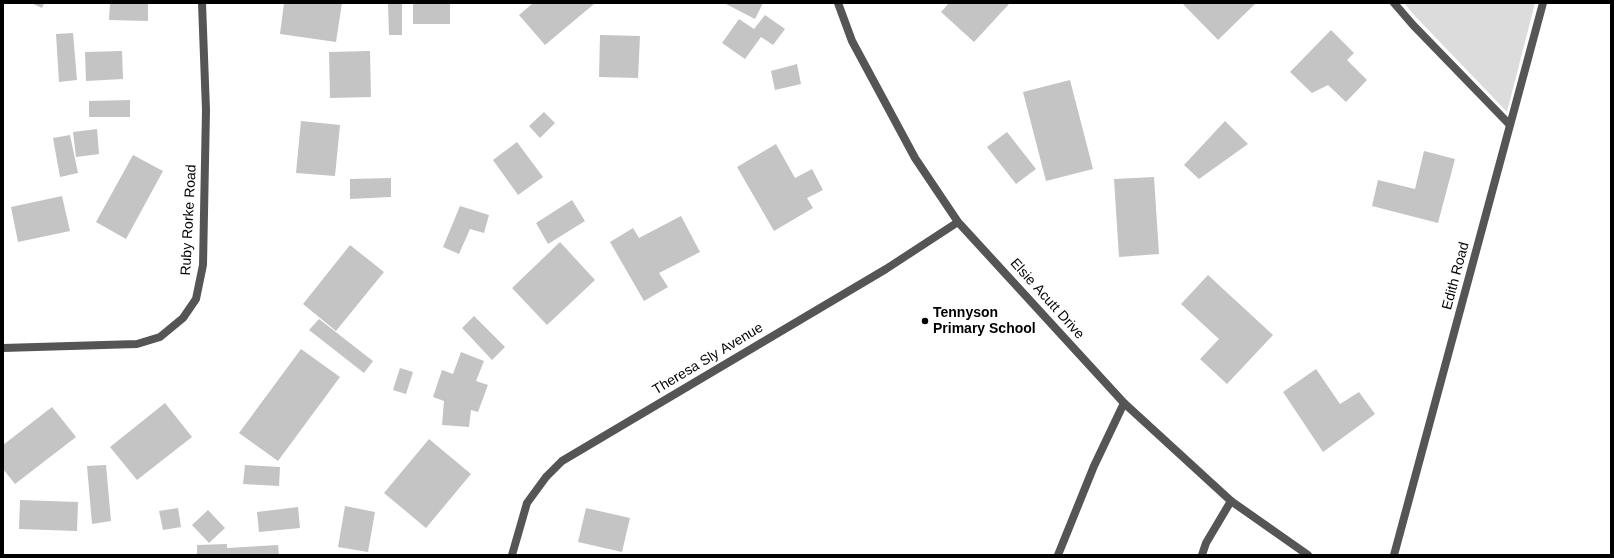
<!DOCTYPE html>
<html>
<head>
<meta charset="utf-8">
<style>
	body { margin:0 }
	#map { position:relative; width:1614px; height:558px; overflow:hidden; background:#fff; font-family:Arial,sans-serif }
	canvas { display:block }
	.frame { position:absolute; inset:0; border:4px solid #000; pointer-events:none }
</style>
</head>
<body>
<div id="map">
<canvas width="1614" height="558"></canvas>
<div class="frame"></div>
</div>
<script>
const context = document.querySelector('canvas').getContext('2d');
context.lineJoin = 'round';
function paint(path, color) { context.fillStyle = color; context.fill(path, 'evenodd'); }
const shape = rows => new Path2D(rows.map(r => 'M' + r).join(''));
function trace(path, color, width, dash) { context.strokeStyle = color; context.lineWidth = width; context.lineCap = dash ? 'butt' : 'round'; context.setLineDash(dash || []); context.stroke(path); }
function write(font, color, halo, rows, align = 'center') {
  context.font = font + ' Arial,sans-serif'; context.lineWidth = 4; context.setLineDash([]); context.textBaseline = 'middle'; context.strokeStyle = halo; context.fillStyle = color; for (const [text, x, y, turn = 0] of rows) {
    context.save(); context.translate(x, y); context.rotate((+turn || 0) * Math.PI / 180); context.textAlign = isNaN(turn) ? turn : align; if (halo) context.strokeText(text, 0, 0); context.fillText(text, 0, 0); context.restore();
  }
}
paint(shape([
	[1404,3,1535,3,1507,112,1414,15]
]), '#dcdcdc');
paint(shape([
	[31,3,44,3,42,8],
	[110,3,148,3,148,21,109,20],
	[284,3,342,3,336,42,280,34],
	[388,3,402,3,402,35,389,35],
	[413,3,450,3,450,24,413,24],
	[533,3,593,3,594,4,545,45,519,15],
	[724,3,763,3,755,19],
	[949,3,1010,3,974,42,941,12],
	[1182,3,1256,3,1218,40],
	[765,15,785,29,773,45,761,37,745,59,722,43,739,19,754,29],
	[1331,30,1354,53,1347,60,1367,80,1346,102,1328,85,1312,93,1290,72],
	[73,33,77,80,59,82,56,34],
	[600,35,640,36,638,78,599,77],
	[122,51,123,79,86,81,85,52],
	[370,51,371,97,330,98,329,52],
	[797,64,801,84,775,90,771,71],
	[1070,80,1093,169,1046,181,1023,92],
	[130,100,130,117,89,117,89,101],
	[544,112,555,123,540,138,529,126],
	[301,121,340,125,335,176,296,173],
	[1225,121,1248,144,1199,179,1184,165],
	[97,129,99,154,76,157,73,132],
	[1007,132,1036,169,1016,184,987,147],
	[70,135,78,173,60,177,53,138],
	[517,142,543,177,518,195,493,160],
	[776,144,795,178,812,169,823,190,807,198,813,208,774,231,737,167],
	[1424,151,1455,159,1438,223,1372,206,1378,180,1415,189],
	[133,155,163,171,126,239,96,222],
	[1154,177,1159,254,1119,257,1114,179],
	[391,178,391,197,350,199,350,179],
	[62,196,70,231,18,242,11,207],
	[572,200,585,221,548,244,536,223],
	[460,206,489,215,484,233,470,229,459,254,443,247],
	[681,216,700,252,659,273,668,287,644,301,610,242,633,228,639,238],
	[560,242,595,280,547,325,512,288],
	[350,245,384,272,336,331,303,304],
	[1208,275,1273,335,1227,384,1200,359,1219,339,1181,304],
	[474,316,505,347,492,360,462,328],
	[319,319,373,361,364,373,309,330],
	[301,349,340,377,278,461,239,433],
	[461,352,484,361,476,381,488,385,478,412,471,410,469,427,442,425,444,401,433,397,442,370,453,374],
	[400,368,413,372,406,394,393,390],
	[1316,369,1340,404,1359,392,1375,414,1323,452,1283,392],
	[165,403,192,437,137,480,110,447],
	[52,407,76,437,15,484,3,469,3,445],
	[429,439,471,474,426,528,384,493],
	[106,465,111,521,92,524,87,466],
	[245,465,280,467,279,486,243,484],
	[20,500,78,502,77,531,19,529],
	[345,506,375,512,368,552,338,547],
	[298,507,300,528,259,532,257,512],
	[178,508,181,527,163,530,159,511],
	[586,508,630,518,622,552,578,542],
	[208,510,225,528,209,543,192,525],
	[227,544,227,548,278,545,279,555,197,555,197,545]
]), '#c4c4c4');
trace(shape([
	[1058,555,1094,466,1124,403],
	[1202,555,1206,543,1231,501]
]), '#555', 8);
trace(shape([
	[838,3,852,41,915,158,958,222,1124,403,1231,501,1308,555],
	[1394,3,1413,25,1510,125],
	[3,348,137,344,160,337,183,318,196,299,203,265,206,110,202,3],
	[512,555,527,503,546,477,562,461,886,269,958,222],
	[1394,555,1543,3]
]), '#555', 8);
for (const [x, y, r, color] of [
	[925,321,4,"#000"]
]) { const dot = new Path2D(); dot.arc(x, y, r, 0, 2 * Math.PI); context.fillStyle = color; context.fill(dot); trace(dot, '#fff', 1.5); }
write('14px', '#000', '#fff', [
	["Ruby Rorke Road",189,220,-87],
	["Edith Road",1456,276,-75],
	["Elsie Acutt Drive",1047,299,48],
	["Theresa Sly Avenue",708,359,-31]
]);
write('bold 14px', '#000', '#fff', [
	["Tennyson",933,313],
	["Primary School",933,329]
], 'left');
</script>
</body>
</html>
